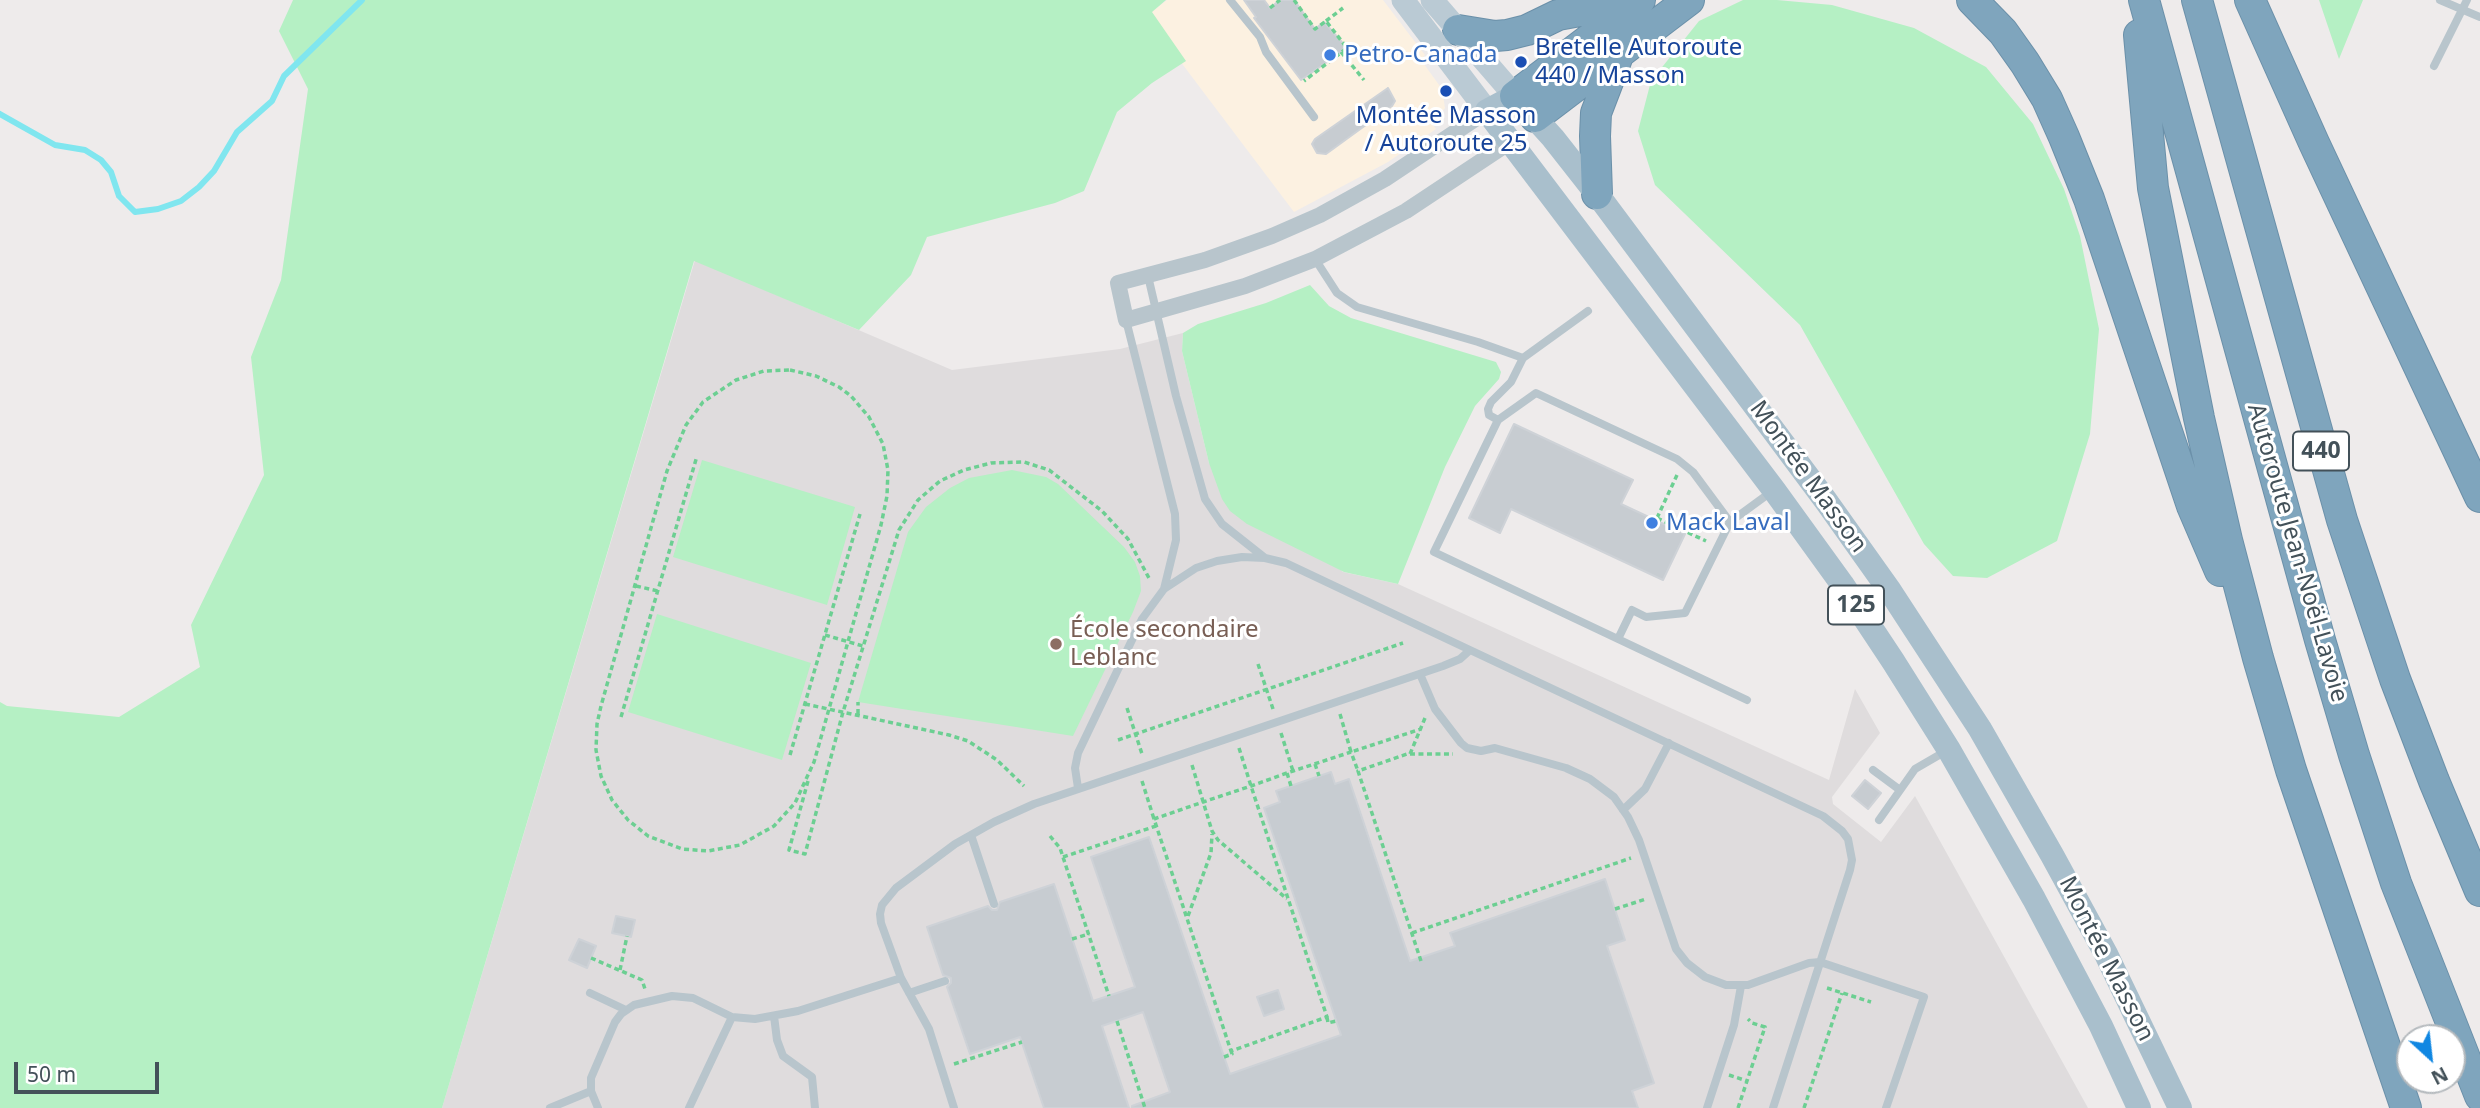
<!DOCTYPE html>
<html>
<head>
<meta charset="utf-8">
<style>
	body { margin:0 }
	#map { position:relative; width:2480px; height:1108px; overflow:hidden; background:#eeebeb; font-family:"Noto Sans",sans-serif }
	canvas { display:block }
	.north { position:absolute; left:2396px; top:1024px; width:70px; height:70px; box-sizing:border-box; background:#fff; border:2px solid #b4b9bd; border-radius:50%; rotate:153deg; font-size:19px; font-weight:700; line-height:28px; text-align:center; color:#435159 }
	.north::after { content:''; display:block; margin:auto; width:24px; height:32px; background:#1087e2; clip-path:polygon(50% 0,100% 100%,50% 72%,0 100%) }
	.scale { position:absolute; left:14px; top:1062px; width:145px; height:32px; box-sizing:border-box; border:4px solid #435159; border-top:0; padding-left:9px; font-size:21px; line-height:24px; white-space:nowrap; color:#435159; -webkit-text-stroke:5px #fff; paint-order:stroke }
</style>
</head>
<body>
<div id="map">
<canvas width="2480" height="1108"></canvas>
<div class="north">N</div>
<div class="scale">50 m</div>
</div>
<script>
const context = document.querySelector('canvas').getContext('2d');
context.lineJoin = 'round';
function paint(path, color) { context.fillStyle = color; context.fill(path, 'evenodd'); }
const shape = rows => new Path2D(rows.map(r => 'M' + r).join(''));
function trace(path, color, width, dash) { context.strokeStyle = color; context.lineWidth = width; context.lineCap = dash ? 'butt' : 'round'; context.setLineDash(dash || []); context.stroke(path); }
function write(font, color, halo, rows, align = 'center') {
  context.font = font + ' "Noto Sans",sans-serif'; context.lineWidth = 6; context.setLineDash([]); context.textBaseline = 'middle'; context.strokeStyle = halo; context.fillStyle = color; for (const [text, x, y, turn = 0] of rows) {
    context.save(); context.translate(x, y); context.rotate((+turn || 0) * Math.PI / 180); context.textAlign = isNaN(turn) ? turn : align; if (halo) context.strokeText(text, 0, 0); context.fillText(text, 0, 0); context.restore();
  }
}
paint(shape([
	[1167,0,1383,0,1425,55,1421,60,1442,89,1445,108,1433,125,1436,129,1388,162,1294,212,1146,16]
]), '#fcf1e1');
paint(shape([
	[695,260,952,370,1120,349,1183,333,1182,351,1209,463,1343,572,1398,584,1829,780,1855,689,1880,733,1832,797,1833,804,1881,842,1915,796,2088,1108,442,1108]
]), '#dfdcdd');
paint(shape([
	[293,0,1166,0,1152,12,1186,61,1152,83,1117,112,1084,191,1055,203,927,237,911,275,859,330,694,261,442,1108,0,1108,0,702,7,706,119,717,200,667,191,625,264,475,251,357,281,280,308,89,279,31],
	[1743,0,1777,0,1832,5,1914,28,1986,67,2033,124,2064,189,2080,236,2099,329,2090,434,2057,541,1987,578,1953,576,1924,544,1800,325,1655,185,1638,131,1651,81,1699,21],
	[2319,0,2363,0,2339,59],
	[1310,285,1329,306,1351,318,1496,362,1501,372,1499,379,1475,406,1445,467,1398,584,1344,572,1247,524,1230,511,1222,499,1209,463,1182,351,1183,333,1198,324,1266,303],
	[702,460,855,507,827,605,673,557],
	[1012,470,1046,477,1058,484,1124,547,1135,562,1140,576,1141,591,1133,612,1073,736,858,702,908,532,926,507,950,488,969,478],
	[657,614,811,663,782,760,628,712]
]), '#b5f0c4');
trace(shape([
	[0,114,55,145,85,150,101,160,111,172,119,196,135,212,158,209,181,201,199,187,214,171,237,132,272,101,284,76,362,0]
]), '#80e6ef', 6);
const building = shape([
	[1244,0,1264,0,1270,8,1280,0,1294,0,1315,29,1324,22,1347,48,1301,80,1254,18,1256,17,1244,0],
	[1388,88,1395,101,1392,106,1326,154,1317,153,1312,144,1315,139,1388,88],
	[1514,424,1633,480,1621,504,1685,534,1663,580,1511,509,1500,533,1469,518,1514,424],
	[1331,772,1335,784,1349,779,1410,961,1455,946,1450,933,1605,879,1625,940,1607,946,1654,1083,1632,1091,1638,1108,1132,1108,1132,1106,1170,1092,1143,1012,1102,1026,1129,1108,1044,1108,1020,1037,970,1054,947,987,951,983,951,978,943,975,927,927,988,906,992,910,997,910,1000,902,1054,884,1093,1001,1135,987,1091,857,1149,837,1230,1074,1341,1035,1264,808,1280,802,1276,791,1331,772],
	[1865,780,1881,793,1868,809,1852,796,1865,780],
	[616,916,635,920,631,937,612,933,616,916],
	[579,939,596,946,587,968,569,960,579,939],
	[1278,990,1284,1009,1264,1016,1257,997,1278,990]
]);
paint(building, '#c7ccd1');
trace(building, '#ced2d7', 2);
const highway = shape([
	[1972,0,2003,32,2025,63,2047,99,2064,137,2089,199,2192,506,2220,571],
	[2144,0,2320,640,2354,755,2396,883,2480,1096],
	[2197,0,2342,520,2395,679,2434,781,2480,891],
	[2250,0,2314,143,2480,497],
	[1458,30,1495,36,1507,35,1527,30,1558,15,1640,0],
	[2139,35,2153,188,2199,418,2227,540,2258,658,2291,770,2406,1108],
	[1515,96,1637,3],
	[1535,117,1689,0],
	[1597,194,1595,136,1596,113,1619,53]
]);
trace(highway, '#6b90a9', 32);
trace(shape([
	[1294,0,1315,29,1326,21,1347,48,1304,81],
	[1270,8,1280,0],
	[1326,21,1343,8],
	[1341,52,1364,80],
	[790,370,816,376,839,387,851,396,869,417,883,444,888,470,887,496,881,525,814,762,795,803,774,826,740,845,708,851,682,849,648,836,628,820,612,800,601,776,596,750,597,724,601,706,667,471,686,425,703,402,736,380,764,371,790,370],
	[1657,518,1706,541],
	[1657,518,1677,475],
	[636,586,658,591],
	[825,635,863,646],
	[1258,664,1273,709],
	[805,704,949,735,968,741,997,760,1024,786],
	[1127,708,1142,754],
	[858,714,858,702],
	[1340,714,1351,752,1421,729],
	[621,717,697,456],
	[1281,733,1293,771],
	[1118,740,1403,643],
	[1239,748,1251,786,1327,1017,1231,1051,1154,819,1203,802,1251,786,1287,773,1293,771,1351,752,1358,771],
	[1410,754,1425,718],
	[790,755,860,514],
	[1315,764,1319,776],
	[1192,765,1212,831,1218,840,1287,899],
	[1287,773,1291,786],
	[808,781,789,850,805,854,843,712,899,530,918,500,940,481,964,470,991,463,1024,462,1049,470,1102,511,1128,539,1150,580],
	[1142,781,1154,819],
	[1050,836,1060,848,1109,996],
	[1063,857,1156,826],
	[1615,909,1646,899],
	[1188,916,1211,853,1212,834],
	[1412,933,1631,858],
	[1072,939,1089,934],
	[591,958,642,980,645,989],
	[1421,961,1358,771,1407,754,1453,754],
	[620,970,627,936],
	[1827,988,1871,1002],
	[1327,1017,1328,1023,1336,1021],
	[1117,1021,1145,1108],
	[1224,1057,1232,1054,1231,1051],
	[954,1064,1022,1042],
	[1729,1075,1747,1081],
	[1738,1108,1765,1027,1752,1023,1748,1019],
	[1804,1108,1842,993]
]), '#6ccf92', 3.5, [5, 3.5]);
trace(shape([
	[1230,0,1260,37,1266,52,1314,117],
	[2440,0,2480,17],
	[2434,66,2467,0],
	[1315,259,1337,293,1357,307,1478,342,1523,358,1588,311],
	[1148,276,1176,396,1205,499,1222,524,1265,558],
	[1126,320,1175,514,1176,540,1164,589],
	[1498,420,1489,415,1488,409,1491,402,1511,382,1523,358],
	[1730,522,1693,472,1677,459,1536,393,1498,420,1434,552,1747,700],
	[1618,639,1632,610,1646,617,1685,613,1730,522,1771,492],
	[1420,674,1435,709,1461,743,1467,748,1481,751,1495,748,1566,768,1590,779,1614,797,1628,817,1639,840,1676,949,1687,963,1705,977,1726,985,1748,985,1809,963,1820,962,1924,997,1886,1108],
	[1873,770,1900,790],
	[1078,788,1075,768,1078,753,1142,619,1164,589,1196,568,1217,561,1242,557,1265,558,1286,563,1470,650],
	[1623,810,1645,789,1669,743],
	[1879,820,1915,769,1946,751],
	[971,835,994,904],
	[590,993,626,1010],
	[909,993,945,981],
	[774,1016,777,1040,783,1056,812,1077,815,1108],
	[732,1017,755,1019,798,1011,901,978],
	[550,1108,591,1091],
	[598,1108,591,1091,591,1078,615,1022,621,1014,634,1005,672,996,693,998,732,1017,689,1108],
	[954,1108,929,1029,901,978,881,923,880,914,882,905,896,888,955,844,994,822,1034,804,1443,666,1460,659,1470,650,1823,816,1842,831,1848,839,1852,860,1850,870,1773,1108],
	[1707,1108,1734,1025,1741,986]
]), '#b8c5cc', 8);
trace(shape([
	[1487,111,1385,179,1320,215,1272,236,1205,260,1118,283,1126,320,1245,286,1315,259,1406,211,1510,142]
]), '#b8c5cc', 16);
trace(shape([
	[1403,0,1487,111],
	[1432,0,1515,96]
]), '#bacad4', 23);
trace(shape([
	[2139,1108,2101,1026,2034,899,1949,750,1893,661,1842,584,1774,490,1487,111,1515,96,1553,138,1597,194,1826,501,1890,591,1980,729,2052,855,2106,954,2180,1108]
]), '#a9bfcc', 24);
trace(highway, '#7fa5bd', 30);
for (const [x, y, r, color] of [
	[1330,55,7,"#3f7fe0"],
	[1521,62,7,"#1a4fb4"],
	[1446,91,7,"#1a4fb4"],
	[1652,523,7,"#3f7fe0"],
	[1056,644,7,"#8d6e63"]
]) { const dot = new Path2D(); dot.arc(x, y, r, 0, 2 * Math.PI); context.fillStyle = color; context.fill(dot); trace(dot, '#fff', 2.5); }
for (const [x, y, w] of [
	[2321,451,56],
	[1856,605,56]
]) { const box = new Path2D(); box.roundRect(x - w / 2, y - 19.5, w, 39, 5); context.fillStyle = '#fff'; context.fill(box); trace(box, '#435159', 2); }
write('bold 23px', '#435159', null, [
	["440",2321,451],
	["125",1856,605]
]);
write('24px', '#164399', '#fff', [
	["Bretelle Autoroute",1535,48],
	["440 / Masson",1535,76],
	["Montée Masson",1446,116,"center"],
	["/ Autoroute 25",1446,144,"center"]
], 'left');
write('24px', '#366cbe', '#fff', [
	["Petro-Canada",1344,55],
	["Mack Laval",1666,523]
], 'left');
write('24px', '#435159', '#fff', [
	["Montée Masson",1808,477,54],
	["Autoroute Jean-Noël-Lavoie",2297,553,74],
	["Montée Masson",2106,959,63]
]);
write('24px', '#785e54', '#fff', [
	["École secondaire",1070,630],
	["Leblanc",1070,658]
], 'left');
</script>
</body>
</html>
